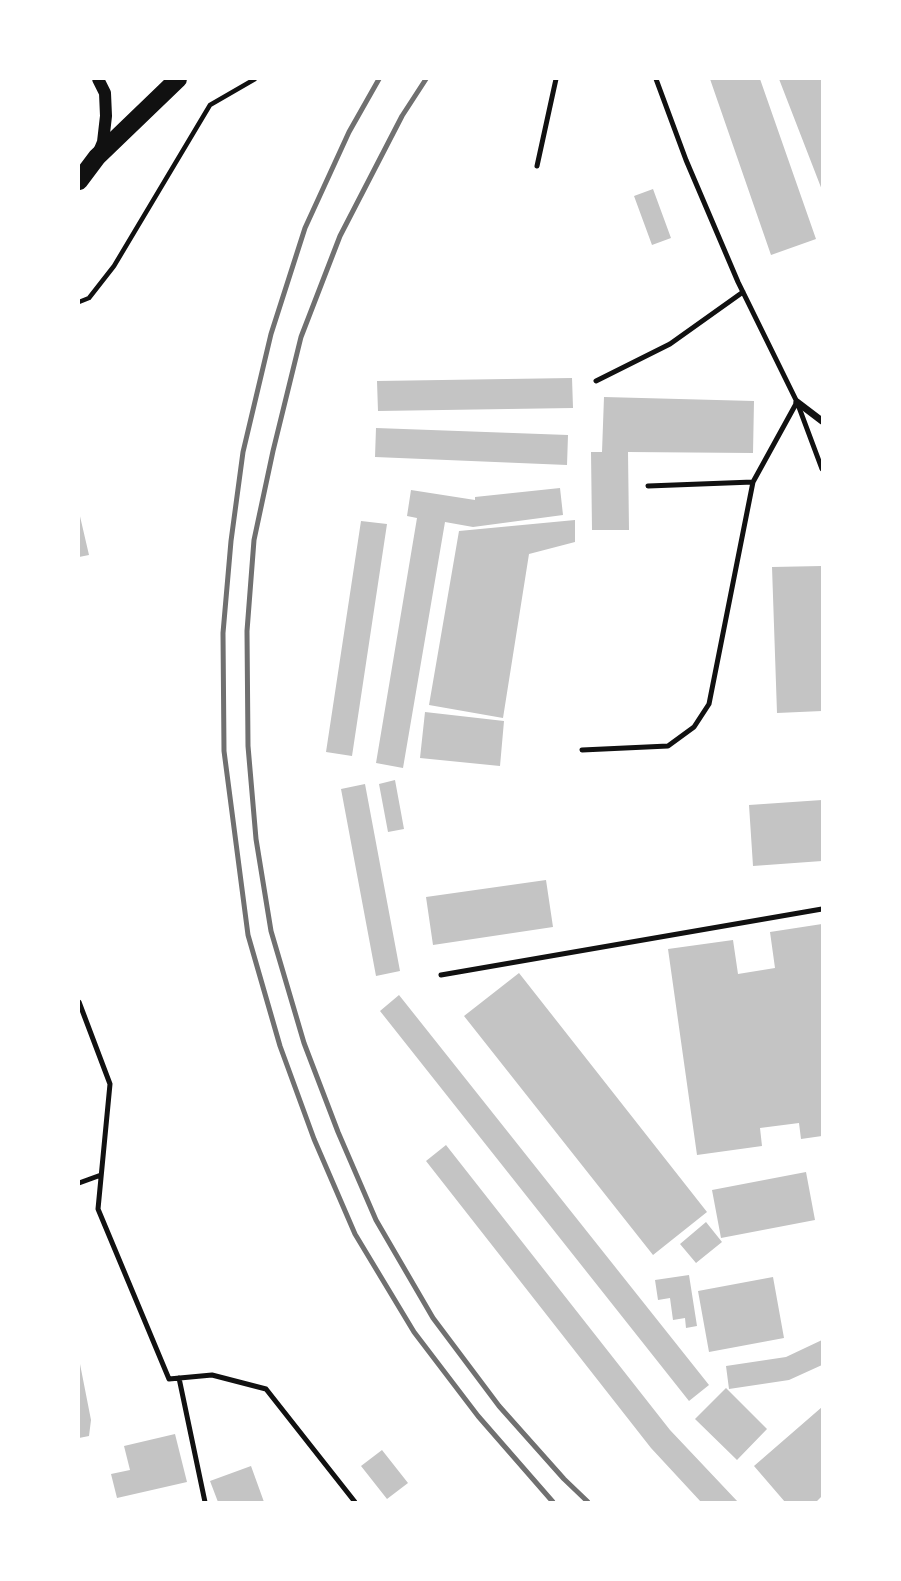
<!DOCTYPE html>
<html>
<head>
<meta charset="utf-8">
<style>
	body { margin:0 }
	#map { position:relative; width:901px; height:1581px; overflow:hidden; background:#fff; font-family:"Roboto Serif",serif }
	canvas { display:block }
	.frame { position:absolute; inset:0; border:80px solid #fff; pointer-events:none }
</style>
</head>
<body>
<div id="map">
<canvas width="901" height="1581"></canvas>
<div class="frame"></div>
</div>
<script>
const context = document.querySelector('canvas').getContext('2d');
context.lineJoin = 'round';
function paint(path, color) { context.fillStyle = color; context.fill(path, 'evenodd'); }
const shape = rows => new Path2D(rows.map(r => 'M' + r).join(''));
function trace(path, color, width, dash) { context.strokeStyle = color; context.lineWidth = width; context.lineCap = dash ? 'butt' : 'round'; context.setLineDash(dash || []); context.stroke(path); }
paint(shape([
	[710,79,760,79,816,239,771,255],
	[779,79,822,79,822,190],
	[653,189,671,238,652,245,634,196],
	[572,378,573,408,378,411,377,381],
	[604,397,754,401,753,453,628,452,629,530,592,530,591,452,602,452],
	[376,428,568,435,567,465,375,457],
	[560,488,563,515,473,527,445,522,403,768,376,763,417,518,407,516,411,490,475,500,475,497],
	[79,512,89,555,79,557],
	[575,520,575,542,529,554,503,718,429,705,459,531],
	[361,521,387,524,352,756,326,752],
	[822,566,822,711,777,713,772,567],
	[425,712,504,721,500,766,420,758],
	[395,780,404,829,388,832,379,784],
	[365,784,400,971,376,976,341,789],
	[822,800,822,861,753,866,749,805],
	[546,880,553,927,433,945,426,897],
	[822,924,822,1136,801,1139,799,1123,760,1128,762,1146,697,1155,668,949,733,940,738,974,775,968,770,932],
	[519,973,707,1212,653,1255,464,1016],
	[399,995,709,1385,689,1401,380,1011],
	[446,1145,670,1430,738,1502,701,1502,651,1448,426,1161],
	[806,1172,815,1220,721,1238,712,1190],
	[706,1222,722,1242,696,1263,680,1244],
	[689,1275,697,1326,686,1328,685,1318,673,1320,670,1298,658,1300,655,1280],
	[773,1277,784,1338,709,1352,698,1291],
	[822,1340,822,1365,789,1380,729,1389,726,1366,786,1357],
	[80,1364,91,1420,89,1436,79,1438],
	[726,1388,767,1429,737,1460,695,1419],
	[822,1407,822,1496,816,1502,785,1502,754,1466],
	[175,1434,187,1482,117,1498,111,1474,130,1470,124,1446],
	[382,1450,408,1483,387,1499,361,1466],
	[251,1466,264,1502,218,1502,210,1481]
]), '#c4c4c4');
trace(shape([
	[79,302,89,298,114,266,210,105,255,79]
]), '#111', 4.5);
trace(shape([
	[656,79,686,160,738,282,797,402,822,469],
	[537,166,556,79],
	[596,381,670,344,743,292],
	[648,486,753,482],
	[582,750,668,746,694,727,709,704,753,482,797,402],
	[441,975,822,909],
	[79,1002,110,1084,98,1209,169,1379,212,1375,266,1389,355,1502],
	[79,1183,101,1175],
	[179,1378,205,1502]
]), '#111', 5);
trace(shape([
	[797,402,822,421]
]), '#111', 7);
trace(shape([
	[98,79,105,93,106,116,103,142,98,154]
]), '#111', 12);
trace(shape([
	[79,181,97,157,178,79]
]), '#111', 18);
trace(shape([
	[379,79,349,132,305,228,271,334,243,452,231,541,223,633,224,751,248,935,280,1046,314,1139,355,1234,414,1332,478,1416,553,1502],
	[426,79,402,116,340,236,301,337,273,451,254,540,247,631,248,746,256,839,271,931,304,1043,338,1132,376,1220,433,1318,499,1406,564,1479,588,1502]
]), '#707070', 5);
</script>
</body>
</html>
